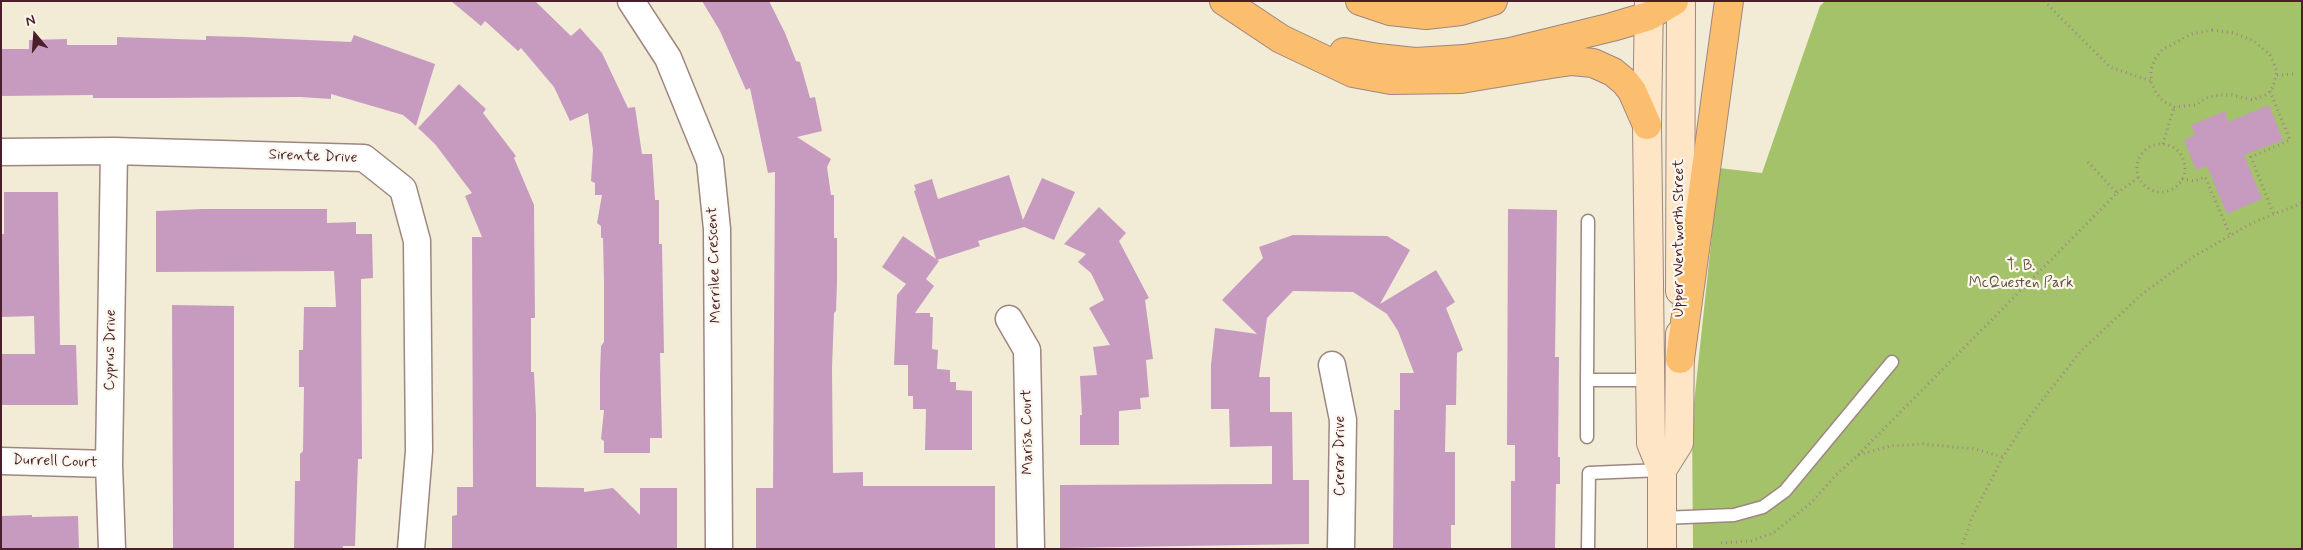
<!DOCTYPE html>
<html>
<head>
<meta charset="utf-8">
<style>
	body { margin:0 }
	#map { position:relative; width:2303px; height:550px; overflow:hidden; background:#f2ecd6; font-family:Mynerve,sans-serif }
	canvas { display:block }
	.frame { position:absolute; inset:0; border:2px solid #4a1f2b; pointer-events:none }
	.north { position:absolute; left:10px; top:10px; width:50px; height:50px; -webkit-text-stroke:4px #fbf7ec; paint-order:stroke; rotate:342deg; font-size:14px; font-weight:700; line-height:20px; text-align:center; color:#4a1f2b }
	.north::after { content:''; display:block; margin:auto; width:18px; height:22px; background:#4a1f2b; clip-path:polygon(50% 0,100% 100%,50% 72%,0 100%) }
</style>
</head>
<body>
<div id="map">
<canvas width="2303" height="550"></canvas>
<div class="frame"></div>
<div class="north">N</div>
</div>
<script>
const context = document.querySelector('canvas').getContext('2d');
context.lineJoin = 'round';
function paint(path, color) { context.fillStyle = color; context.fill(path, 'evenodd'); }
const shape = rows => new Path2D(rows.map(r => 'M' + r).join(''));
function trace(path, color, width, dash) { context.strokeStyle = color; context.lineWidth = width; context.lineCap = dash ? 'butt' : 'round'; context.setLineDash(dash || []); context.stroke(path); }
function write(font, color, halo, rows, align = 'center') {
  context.font = font + ' Mynerve,sans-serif'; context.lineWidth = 4.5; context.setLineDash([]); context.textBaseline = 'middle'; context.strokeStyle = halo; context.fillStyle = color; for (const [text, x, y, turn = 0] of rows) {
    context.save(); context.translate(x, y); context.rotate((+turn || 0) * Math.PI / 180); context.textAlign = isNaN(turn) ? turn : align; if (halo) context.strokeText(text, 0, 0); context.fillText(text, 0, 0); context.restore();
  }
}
paint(shape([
	[1825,1,2302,1,2302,549,1693,549,1692,422,1719,168,1762,173,1820,6]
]), '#a4c26a');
paint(shape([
	[451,1,535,1,571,36,580,28,602,53,628,108,635,107,642,154,652,154,655,200,659,200,659,244,662,244,664,353,660,353,662,438,650,438,650,453,604,453,604,441,601,439,604,410,600,410,600,375,601,346,604,342,604,281,603,238,601,238,601,226,597,223,602,195,595,195,595,183,591,181,593,150,588,113,570,121,554,87,521,48,518,51,485,21,481,26],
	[702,1,769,1,785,33,796,61,800,62,810,98,815,97,822,131,797,137,831,159,827,167,831,195,834,195,834,238,837,238,837,282,836,311,834,313,832,368,833,473,863,472,863,486,995,486,995,548,756,549,756,488,773,488,775,172,768,173,750,88,746,90,720,31],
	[354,35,435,64,416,126,403,115,331,94,331,99,300,97,156,98,93,98,93,95,1,96,1,49,29,49,29,40,67,39,67,45,117,45,117,37,206,40,206,36,244,37,351,42],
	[459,84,486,109,483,113,516,156,514,158,534,205,535,318,531,318,531,372,534,372,536,415,536,487,584,488,584,492,613,488,640,515,640,488,677,488,677,549,452,549,452,516,457,515,457,487,473,487,472,237,482,237,465,196,472,193,435,144,418,128],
	[2269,105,2283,140,2244,155,2262,199,2227,214,2207,166,2196,170,2184,140,2195,135,2191,125,2225,111,2228,122],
	[1009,175,1023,220,1042,178,1075,192,1054,240,1024,227,978,241,980,246,937,260,939,261,926,279,934,286,915,313,930,313,930,317,933,317,932,349,938,350,937,369,950,370,950,382,956,382,956,390,972,391,972,450,925,450,926,409,913,409,913,396,908,396,908,365,894,365,897,295,906,284,882,267,903,236,936,259,914,191,916,190,914,185,932,179,938,199],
	[4,192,58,192,60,345,76,345,78,405,1,405,1,354,35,354,34,316,1,317,1,234,4,234],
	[1099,207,1126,233,1119,241,1149,298,1145,300,1153,359,1146,360,1149,397,1140,398,1141,409,1119,411,1119,445,1080,445,1080,415,1082,415,1080,376,1097,375,1093,347,1110,345,1089,308,1104,300,1091,273,1078,262,1086,254,1064,244],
	[202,209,327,209,327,223,356,222,356,234,372,234,373,278,361,279,362,459,358,459,355,546,343,546,343,549,294,549,295,481,300,481,300,454,303,451,304,387,299,387,299,350,303,350,304,307,336,307,334,271,156,272,156,211],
	[1508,209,1557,210,1555,357,1559,357,1558,457,1560,457,1560,484,1556,484,1555,549,1511,549,1511,481,1515,481,1515,445,1507,445],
	[1293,235,1387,236,1410,250,1380,304,1436,270,1455,302,1446,308,1463,350,1457,353,1456,405,1446,405,1445,452,1455,452,1455,525,1451,525,1451,549,1393,549,1394,410,1400,410,1400,373,1414,373,1398,331,1387,314,1353,292,1293,291,1267,318,1259,377,1270,377,1270,412,1292,412,1293,480,1309,480,1309,544,1060,548,1060,485,1272,484,1272,446,1230,447,1229,409,1211,409,1211,365,1215,328,1257,334,1222,300,1263,258,1259,247],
	[172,305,234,306,234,549,173,549],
	[32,515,32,517,78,516,79,549,1,549,1,516]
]), '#c79bc0');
const service = shape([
	[1587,380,1588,221],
	[1587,437,1587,380,1652,380],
	[1662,518,1734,515,1763,507,1785,491,1892,362],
	[1588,549,1589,473,1662,470]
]);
const minor = shape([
	[631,1,668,58,710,161,717,229,719,549],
	[1,152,114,151,364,158,403,189,417,241,419,451,411,549],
	[1009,319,1027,350,1031,549],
	[1332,365,1343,420,1341,549],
	[1,461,109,464],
	[112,549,109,464,114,151]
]);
const secondary = shape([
	[1649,1,1647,125,1651,443,1662,470,1662,549],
	[1680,291,1681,1],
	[1662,470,1679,443,1680,334]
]);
const motorway = shape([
	[1224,1,1281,39,1353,73,1391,80,1461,79,1551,64,1572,61,1593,63,1613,72,1625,82,1632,91,1647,125],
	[1360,1,1390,11,1426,15,1461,11,1493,1],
	[1344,52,1378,58,1415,62,1464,59,1510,52,1612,27,1649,16,1674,1],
	[1680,359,1729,1]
]);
trace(service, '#9e8680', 15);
trace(minor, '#9e8680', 29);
trace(secondary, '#9e8680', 30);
trace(motorway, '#9e8680', 30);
trace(shape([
	[2044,1,2110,67,2151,81],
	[2212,30,2234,33,2254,41,2270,55,2277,71,2273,87,2268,94,2253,100,2232,95,2219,95,2206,98,2196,105,2174,107,2162,100,2155,91,2151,81,2151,69,2155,59,2162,50,2191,34,2212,30],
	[2277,75,2293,74],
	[2270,91,2290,140,2251,157,2274,215],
	[2163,144,2174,107],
	'2137 168a24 24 0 1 1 48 0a24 24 0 1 1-48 0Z',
	[2182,179,2195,181,2205,177,2230,235],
	[2117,193,2139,177],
	[1858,455,2117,193,2087,161],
	[1721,543,1751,541,1773,533,1811,503,1836,475,1858,455,1890,446,1923,444,1975,449,2003,457],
	[1961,549,1972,517,2003,457,2029,417,2081,351,2142,294,2193,257,2252,223,2302,203]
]), '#9e8680', 3, [1, 4]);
trace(service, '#fff', 12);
trace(minor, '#fff', 26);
trace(secondary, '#fde5c5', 28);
trace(motorway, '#fbbe6e', 28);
write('15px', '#4a1f2b', '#fbf7ec', [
	["Sirente Drive",313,157,2],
	["Upper Wentworth Street",1680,238,-90],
	["Merrilee Crescent",715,265,-92],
	["Cyprus Drive",111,350,-89],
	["Marisa Court",1028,432,-91],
	["Crerar Drive",1341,456,-90],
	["Durrell Court",55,462,2]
]);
write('15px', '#65503e', '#fbf7ec', [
	["T. B.",2021,267],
	["McQuesten Park",2021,284]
]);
</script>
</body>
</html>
